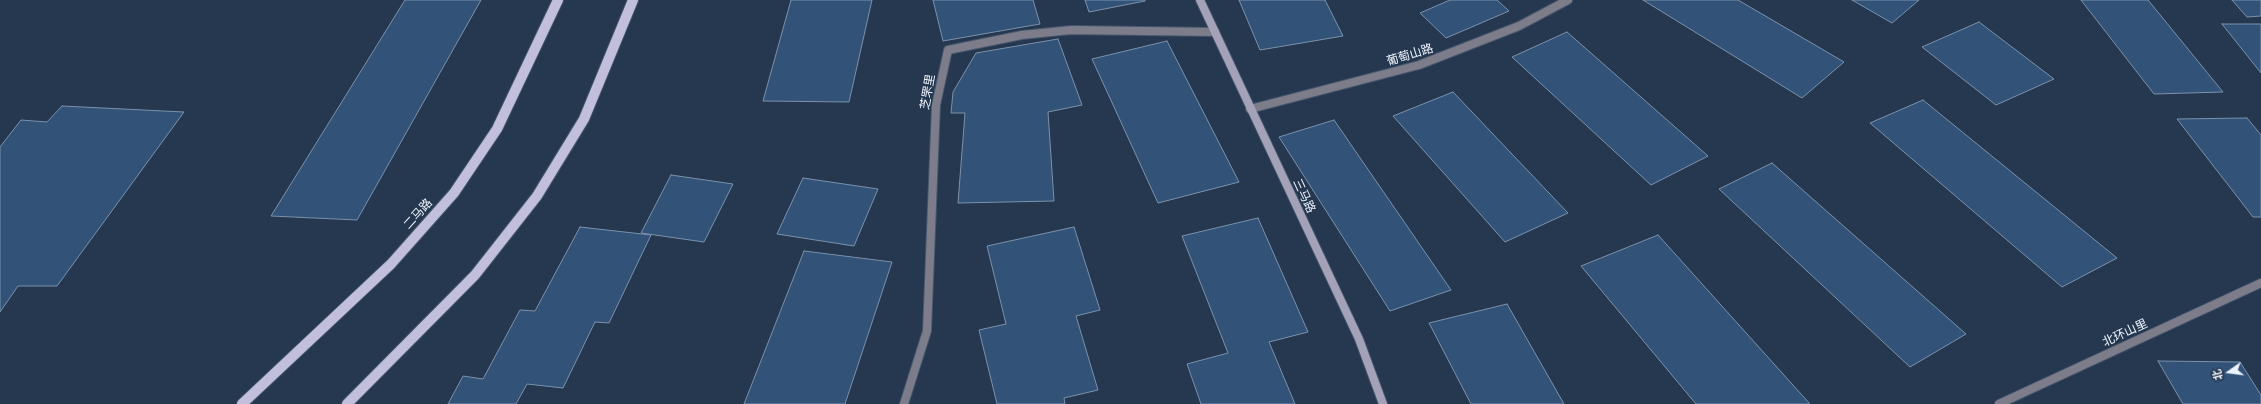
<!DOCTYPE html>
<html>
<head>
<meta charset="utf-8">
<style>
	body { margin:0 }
	#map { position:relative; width:2261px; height:404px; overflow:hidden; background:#25384f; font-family:Mulish,"Noto Sans SC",sans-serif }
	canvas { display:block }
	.north { position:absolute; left:2209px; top:352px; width:40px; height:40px; -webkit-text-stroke:3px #25384f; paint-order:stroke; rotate:256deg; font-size:11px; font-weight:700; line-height:16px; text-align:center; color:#edf4fd }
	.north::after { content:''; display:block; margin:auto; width:14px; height:18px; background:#edf4fd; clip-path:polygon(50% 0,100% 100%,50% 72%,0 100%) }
</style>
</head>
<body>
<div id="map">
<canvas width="2261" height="404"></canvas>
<div class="north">北</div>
</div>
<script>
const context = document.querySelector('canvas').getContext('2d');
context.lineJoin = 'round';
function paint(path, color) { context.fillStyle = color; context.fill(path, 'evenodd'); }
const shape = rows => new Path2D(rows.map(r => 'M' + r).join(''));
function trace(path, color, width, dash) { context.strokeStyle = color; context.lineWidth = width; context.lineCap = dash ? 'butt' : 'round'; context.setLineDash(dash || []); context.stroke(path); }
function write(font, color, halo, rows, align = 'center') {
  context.font = font + ' Mulish,"Noto Sans SC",sans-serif'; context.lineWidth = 3; context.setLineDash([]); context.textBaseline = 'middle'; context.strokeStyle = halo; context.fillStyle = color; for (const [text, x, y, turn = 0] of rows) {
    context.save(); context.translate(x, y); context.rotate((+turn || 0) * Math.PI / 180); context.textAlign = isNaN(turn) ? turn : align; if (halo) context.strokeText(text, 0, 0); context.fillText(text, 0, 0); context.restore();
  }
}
const building = shape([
	[405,0,481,0,357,220,271,216,405,0],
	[791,0,872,0,849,102,763,101,791,0],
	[933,0,1033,0,1040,24,943,41,933,0],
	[1085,0,1145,0,1145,1,1089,12,1085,0],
	[1239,0,1325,0,1343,36,1260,50,1239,0],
	[1450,0,1497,0,1509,11,1446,38,1420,13,1450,0],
	[1643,0,1738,0,1844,62,1802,98,1643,0],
	[1852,0,1919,0,1892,23,1852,0],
	[2081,0,2148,0,2223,92,2154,94,2081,0],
	[2232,0,2261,0,2261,16,2247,17,2232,0],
	[1979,22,2054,79,1996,105,1922,47,1979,22],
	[2222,24,2261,24,2261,73,2222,24],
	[1567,32,1708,156,1651,185,1512,57,1567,32],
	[1058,39,1082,105,1048,112,1054,201,958,203,965,113,951,113,953,92,976,53,1058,39],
	[1167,41,1239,182,1158,203,1092,59,1167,41],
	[1453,92,1568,213,1505,242,1393,116,1453,92],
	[1923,100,2117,258,2062,287,1870,123,1923,100],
	[62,106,184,112,57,286,18,286,0,312,0,147,21,120,47,122,62,106],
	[2247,118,2261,135,2261,217,2253,217,2177,119,2247,118],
	[1334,120,1451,290,1390,311,1279,137,1334,120],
	[1772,163,1966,334,1910,367,1719,189,1772,163],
	[671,175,733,184,704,242,641,233,671,175],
	[803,178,878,189,854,246,777,234,803,178],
	[1258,218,1308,332,1269,342,1295,404,1201,404,1187,364,1228,353,1182,236,1258,218],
	[580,227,651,235,609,323,595,322,563,388,527,384,516,404,448,404,463,376,483,379,520,310,535,311,580,227],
	[1074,227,1100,310,1076,316,1098,390,1064,398,1065,404,997,404,979,330,1006,324,987,246,1074,227],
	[1658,235,1810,404,1696,404,1581,266,1658,235],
	[804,251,892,262,845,404,744,404,804,251],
	[1507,304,1564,404,1471,404,1429,323,1507,304],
	[2158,361,2240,362,2261,395,2261,404,2183,404,2158,361]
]);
paint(building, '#325278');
trace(building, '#7b92ac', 1);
const lane = shape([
	[904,404,927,331,936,105,948,50,1022,35,1071,30,1215,32]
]);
const street = shape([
	[1250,109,1419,65,1519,26,1568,0],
	[1999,404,2261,283]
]);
const secondary = shape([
	[1200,0,1359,339,1383,404]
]);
const primary = shape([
	[242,404,391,264,454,193,497,129,558,0],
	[347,404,475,275,537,196,584,119,633,0]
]);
trace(lane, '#45566b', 10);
trace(street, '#45566b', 10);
trace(secondary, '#45566b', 10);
trace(primary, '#45566b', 12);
trace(lane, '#7d7c8a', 8);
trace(street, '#7d7c8a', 8);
trace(secondary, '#a4a2b8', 8);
trace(primary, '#c2bfdc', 10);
write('12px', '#edf4fd', '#25384f', [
	["葡萄山路",1410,55,-17],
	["芝罘里",928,92,-80],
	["三马路",1304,196,65],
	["二马路",418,214,-48],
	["北环山里",2125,333,-25]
]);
</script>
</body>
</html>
